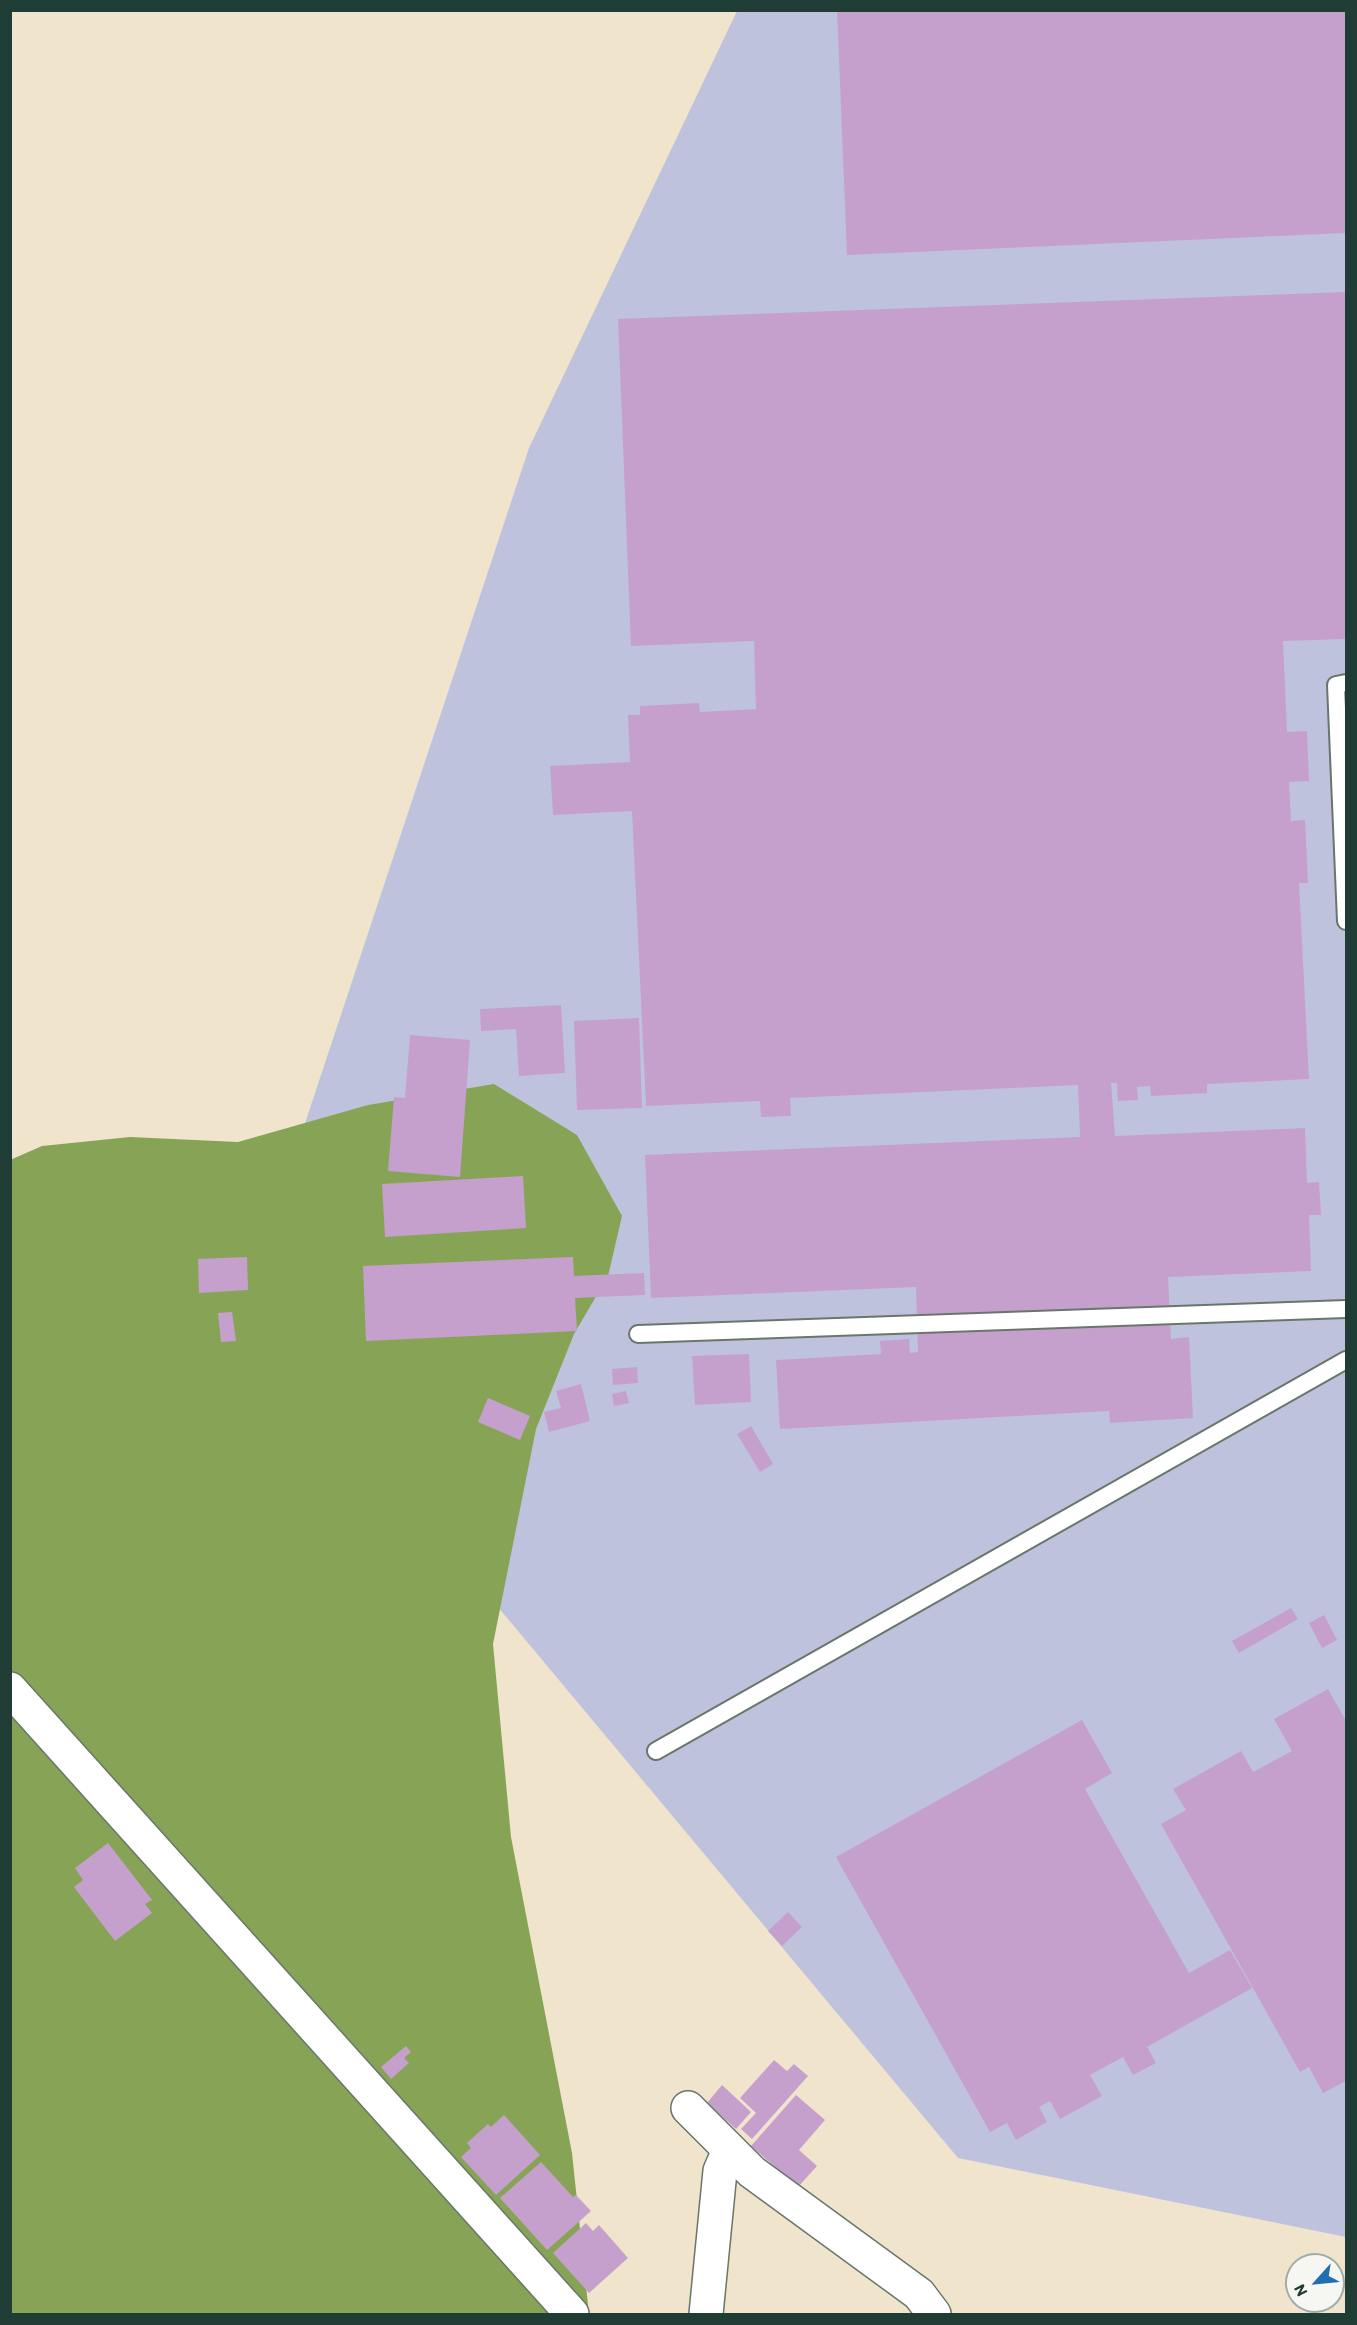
<!DOCTYPE html>
<html>
<head>
<meta charset="utf-8">
<style>
	body { margin:0 }
	#map { position:relative; width:1357px; height:2325px; overflow:hidden; background:#f1e4cd; font-family:Itim,sans-serif }
	canvas { display:block }
	.frame { position:absolute; inset:0; border:12px solid #1f3d34; pointer-events:none }
	.north { position:absolute; left:1285px; top:2253px; width:60px; height:60px; box-sizing:border-box; background:#f6f6f2; border:2px solid #a0aca6; border-radius:50%; rotate:243deg; font-size:16px; font-weight:700; line-height:24px; text-align:center; color:#1f3d34 }
	.north::after { content:''; display:block; margin:auto; width:21px; height:27px; background:#1f6fb2; clip-path:polygon(50% 0,100% 100%,50% 72%,0 100%) }
</style>
</head>
<body>
<div id="map">
<canvas width="1357" height="2325"></canvas>
<div class="frame"></div>
<div class="north">N</div>
</div>
<script>
const context = document.querySelector('canvas').getContext('2d');
context.lineJoin = 'round';
function paint(path, color) { context.fillStyle = color; context.fill(path, 'evenodd'); }
const shape = rows => new Path2D(rows.map(r => 'M' + r).join(''));
function trace(path, color, width, dash) { context.strokeStyle = color; context.lineWidth = width; context.lineCap = dash ? 'butt' : 'round'; context.setLineDash(dash || []); context.stroke(path); }
paint(shape([
	[737,11,1346,11,1346,2237,958,2158,245,1304,529,448]
]), '#bfc2dd');
paint(shape([
	[494,1084,577,1135,622,1216,608,1276,574,1334,536,1429,493,1644,511,1837,572,2153,589,2314,11,2314,10,1160,42,1146,130,1137,238,1142,368,1105]
]), '#87a456');
paint(shape([
	[837,10,1346,10,1346,233,847,255],
	[1346,292,1346,639,1283,641,1287,732,1307,731,1309,781,1289,782,1291,821,1305,820,1308,883,1299,883,1309,1079,1207,1084,1207,1093,1151,1096,1150,1086,1137,1087,1138,1100,1118,1101,1117,1083,1111,1083,1115,1136,1305,1128,1307,1183,1319,1182,1321,1215,1309,1215,1311,1271,1168,1277,1171,1339,1189,1337,1193,1418,1110,1423,1109,1411,780,1429,776,1360,881,1354,880,1341,909,1339,910,1353,918,1352,916,1287,651,1298,645,1155,1080,1137,1078,1085,790,1098,791,1116,761,1117,760,1101,646,1106,632,811,553,815,550,766,630,762,628,715,640,715,640,706,699,703,700,712,756,709,754,641,631,646,618,319],
	[561,1005,565,1073,519,1076,516,1029,481,1031,480,1009],
	[639,1018,642,1108,577,1110,574,1021],
	[410,1035,470,1040,460,1177,388,1171,394,1097,405,1098],
	[523,1176,526,1228,385,1237,382,1184],
	[247,1257,248,1290,199,1293,198,1259],
	[573,1257,574,1276,644,1273,645,1295,575,1298,577,1331,366,1341,363,1266],
	[232,1312,236,1341,221,1342,218,1313],
	[749,1354,751,1402,695,1405,692,1356],
	[637,1367,638,1383,613,1385,612,1369],
	[581,1384,590,1421,549,1432,544,1412,561,1408,556,1391],
	[626,1391,629,1403,614,1406,612,1394],
	[488,1398,530,1416,520,1440,478,1422],
	[751,1426,773,1464,760,1472,737,1434],
	[1291,1608,1298,1619,1239,1653,1232,1641],
	[1324,1615,1337,1640,1322,1648,1309,1623],
	[1328,1689,1346,1721,1346,2081,1323,2093,1309,2067,1300,2072,1161,1824,1186,1810,1173,1789,1241,1751,1253,1772,1292,1751,1274,1719],
	[1082,1720,1112,1773,1085,1789,1189,1973,1230,1950,1252,1988,1147,2047,1156,2063,1133,2075,1123,2057,1090,2075,1102,2096,1060,2119,1050,2101,1039,2107,1047,2122,1016,2140,1007,2123,990,2132,836,1857],
	[108,1843,152,1900,145,1904,152,1913,115,1941,74,1887,83,1880,75,1868],
	[788,1912,802,1927,782,1946,768,1931],
	[406,2046,411,2052,404,2058,409,2063,391,2079,381,2067],
	[774,2060,787,2071,794,2064,808,2076,752,2139,741,2129,756,2113,740,2098],
	[722,2085,751,2112,736,2129,707,2103],
	[796,2095,825,2120,799,2150,817,2166,798,2187,751,2146],
	[504,2115,540,2155,496,2195,461,2157,471,2148,467,2143,488,2124,491,2127],
	[541,2162,573,2197,576,2195,591,2211,547,2250,500,2198],
	[586,2223,593,2231,599,2225,628,2258,589,2293,553,2253]
]), '#c6a0cc');
const lane = shape([
	[1346,683,1336,685,1346,921],
	[638,1334,1346,1309],
	[656,1751,1346,1360]
]);
const street = shape([
	[688,2108,752,2172,919,2294,934,2314],
	[706,2314,720,2171,729,2150]
]);
const secondary = shape([
	[10,1689,572,2314]
]);
trace(lane, '#68776a', 20);
trace(street, '#68776a', 36);
trace(secondary, '#68776a', 36);
trace(lane, '#fff', 16);
trace(street, '#fff', 33);
trace(secondary, '#fff', 33);
</script>
</body>
</html>
